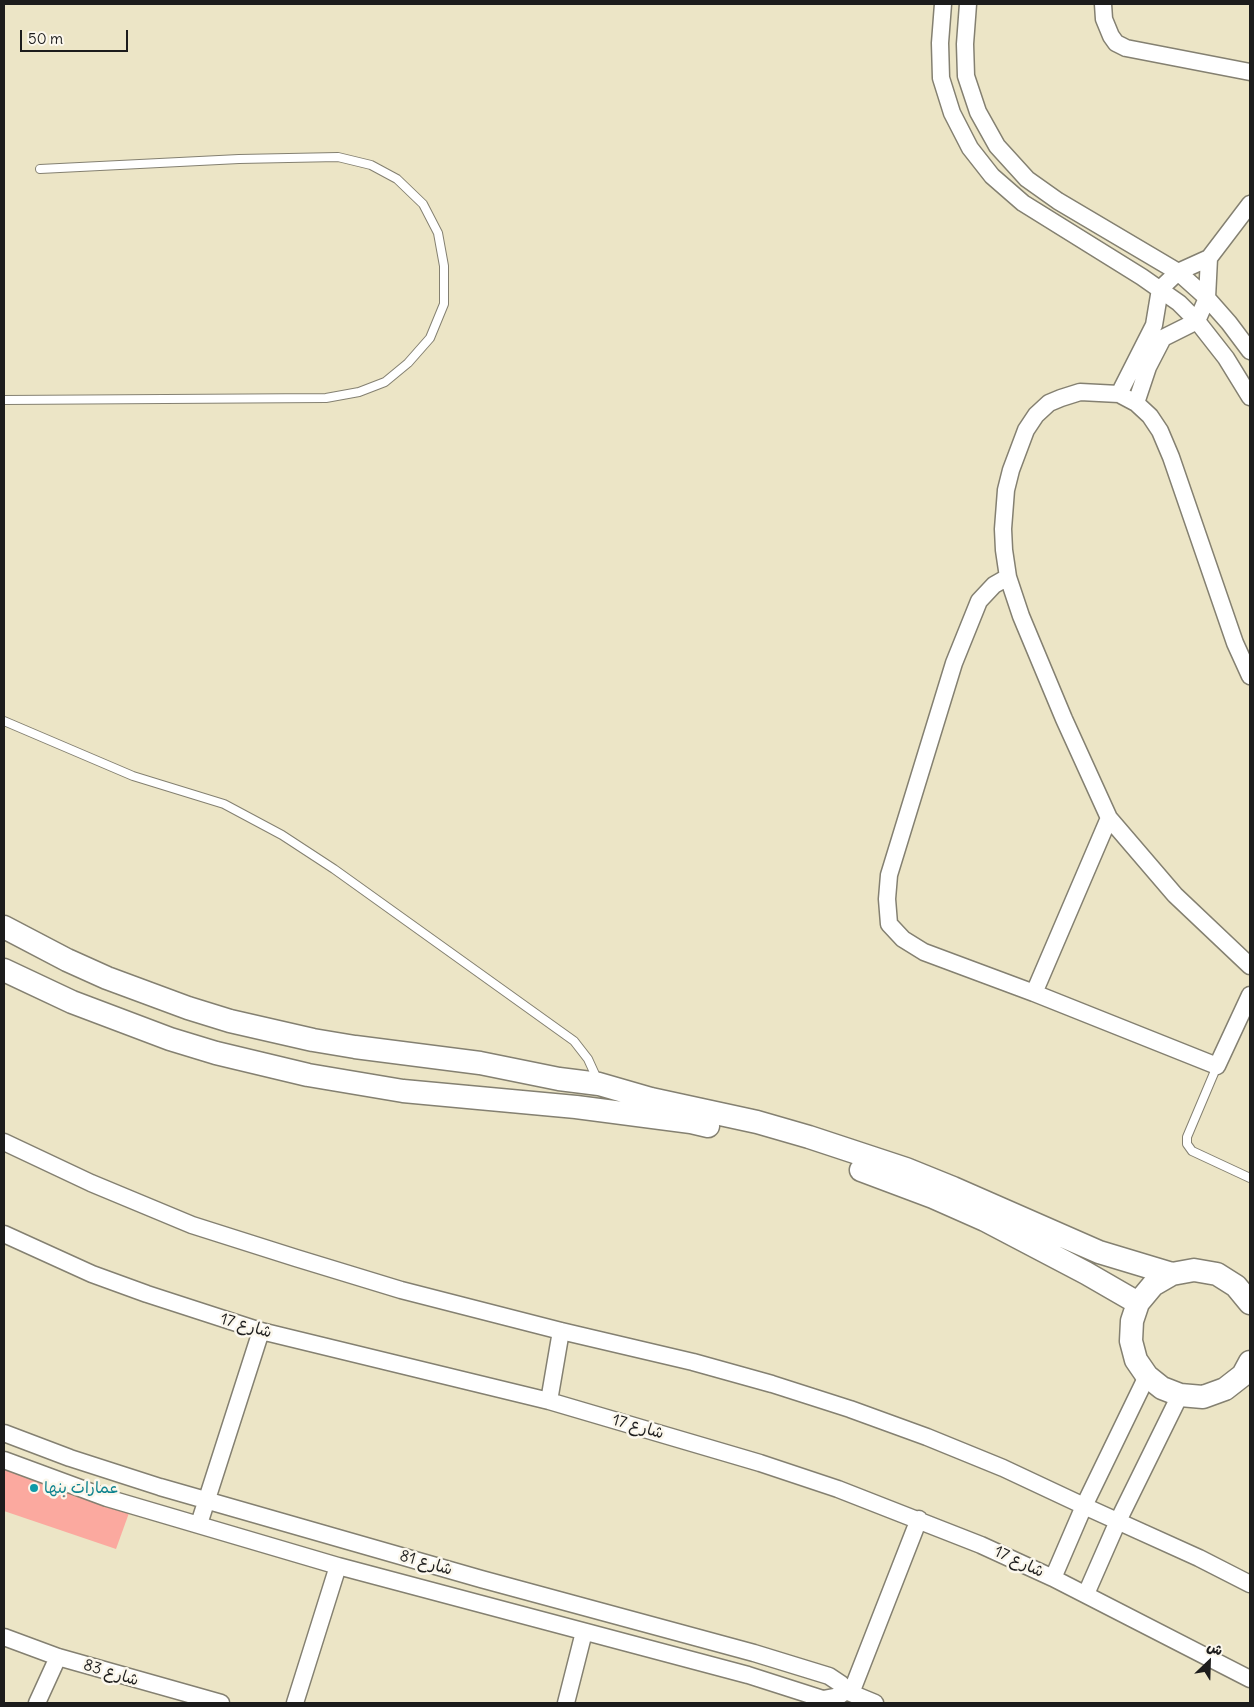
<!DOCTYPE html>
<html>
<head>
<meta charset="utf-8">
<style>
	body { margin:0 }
	#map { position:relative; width:1254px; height:1707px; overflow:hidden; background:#ece5c6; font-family:Delius,"Playpen Sans Arabic",sans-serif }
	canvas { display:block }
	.frame { position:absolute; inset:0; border:5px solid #1c1c1c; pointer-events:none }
	.north { position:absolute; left:1184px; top:1637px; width:50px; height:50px; -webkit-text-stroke:4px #fbf7ec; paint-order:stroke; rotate:24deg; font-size:14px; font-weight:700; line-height:20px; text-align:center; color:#1c1c1c }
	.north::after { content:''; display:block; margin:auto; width:18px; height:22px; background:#1c1c1c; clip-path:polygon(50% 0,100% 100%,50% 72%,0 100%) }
	.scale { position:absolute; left:20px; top:30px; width:108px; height:22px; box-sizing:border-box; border:2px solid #1c1c1c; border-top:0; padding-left:6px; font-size:15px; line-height:18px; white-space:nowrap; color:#1c1c1c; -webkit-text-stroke:4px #fbf7ec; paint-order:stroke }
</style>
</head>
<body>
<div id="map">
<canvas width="1254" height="1707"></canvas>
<div class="frame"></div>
<div class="north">ش</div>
<div class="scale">50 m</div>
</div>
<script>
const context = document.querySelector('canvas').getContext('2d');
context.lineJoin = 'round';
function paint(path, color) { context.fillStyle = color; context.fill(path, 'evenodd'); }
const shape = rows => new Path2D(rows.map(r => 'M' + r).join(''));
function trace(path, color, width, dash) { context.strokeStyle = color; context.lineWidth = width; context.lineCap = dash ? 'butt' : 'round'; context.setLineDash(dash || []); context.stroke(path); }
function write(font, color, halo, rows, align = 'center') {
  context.font = font + ' Delius,"Playpen Sans Arabic",sans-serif'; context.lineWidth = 5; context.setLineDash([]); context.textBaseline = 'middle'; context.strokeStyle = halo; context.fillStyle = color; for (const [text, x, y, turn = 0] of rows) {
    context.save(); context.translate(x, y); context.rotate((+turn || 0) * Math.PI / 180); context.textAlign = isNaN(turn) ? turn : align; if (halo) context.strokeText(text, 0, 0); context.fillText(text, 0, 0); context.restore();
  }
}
paint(shape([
	[4,1465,129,1513,116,1549,4,1511]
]), '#fba99f');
const service = shape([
	[4,400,326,398,359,392,385,382,408,363,430,338,444,304,444,266,438,233,423,204,397,179,371,165,338,157,239,159,40,169],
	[4,721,133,776,224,804,282,835,334,869,574,1041,588,1059,598,1081],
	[1217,1066,1187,1137,1187,1144,1192,1151,1250,1178]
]);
const minor = shape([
	[943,4,940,43,941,78,952,113,970,148,992,176,1023,203,1142,277,1179,303,1197,321,1226,358,1250,397],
	[968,4,965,44,966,76,978,112,997,146,1027,179,1058,201,1178,272,1207,298,1229,323,1250,351],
	[1103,4,1104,19,1111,36,1116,43,1126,48,1250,72],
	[1119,394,1154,325,1160,289,1178,272,1209,258,1250,204],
	[1136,403,1148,367,1163,338,1197,321,1207,298,1209,258],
	[1008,577,994,585,979,601,954,663,889,875,887,899,889,924,903,939,924,952,1034,993,1217,1066,1250,995],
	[1250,676,1235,643,1171,457,1160,431,1150,416,1136,403,1119,394,1080,392,1061,398,1049,403,1036,415,1026,430,1011,470,1006,490,1003,529,1004,550,1008,577,1021,616,1064,719,1109,818,1175,895,1250,966],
	[1034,993,1109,818],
	[4,1142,91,1183,192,1225,296,1258,401,1290,561,1331,693,1362,772,1384,850,1409,927,1437,1003,1468,1084,1506,1199,1558,1250,1584],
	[4,1234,92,1274,147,1294,261,1331,549,1401,760,1463,838,1489,981,1545,1053,1578,1250,1679],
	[549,1401,561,1331],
	[4,1433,70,1458,160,1487,481,1579,754,1653,829,1676,841,1684,846,1691,875,1703],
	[4,1460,107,1498,338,1566,748,1675,823,1699,839,1696,846,1691],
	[199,1524,261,1331],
	[1053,1578,1084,1506,1147,1376],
	[1086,1594,1118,1521,1180,1395],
	[4,1637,58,1657,221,1703],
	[851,1693,919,1519],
	[37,1703,58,1657],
	[295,1703,338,1566],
	[566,1703,584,1632]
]);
const secondary = shape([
	[4,927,67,960,107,978,188,1008,230,1021,313,1040,355,1047,480,1063,559,1079,599,1084,651,1099,757,1122,809,1137,906,1169,953,1188,1099,1252,1172,1274],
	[4,970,72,1002,170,1039,216,1053,308,1075,403,1091,576,1107,691,1122,708,1126],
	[861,1170,933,1197,985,1220,1086,1273,1138,1303],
	[1250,1303,1236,1286,1217,1274,1194,1270,1172,1274,1153,1285,1138,1303,1132,1321,1131,1341,1136,1360,1147,1376,1162,1388,1180,1395,1203,1397,1225,1389,1243,1375,1250,1362]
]);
trace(service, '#848071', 10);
trace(minor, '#848071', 19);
trace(secondary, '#848071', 25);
trace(service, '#fff', 8);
trace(minor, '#fff', 16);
trace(secondary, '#fff', 22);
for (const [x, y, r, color] of [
	[34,1488,5,"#0f9aa8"]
]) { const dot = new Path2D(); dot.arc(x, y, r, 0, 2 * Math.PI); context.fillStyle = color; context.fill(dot); trace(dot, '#fbf7ec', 2); }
write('16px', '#1c1c1c', '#fbf7ec', [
	["شارع 17",246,1326,16],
	["شارع 17",638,1427,16],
	["شارع 17",1019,1562,25],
	["شارع 81",426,1563,16],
	["شارع 83",111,1673,17]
]);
write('16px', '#0d838f', '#fbf7ec', [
	["عمارات بنها",44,1488]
], 'left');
</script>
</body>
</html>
